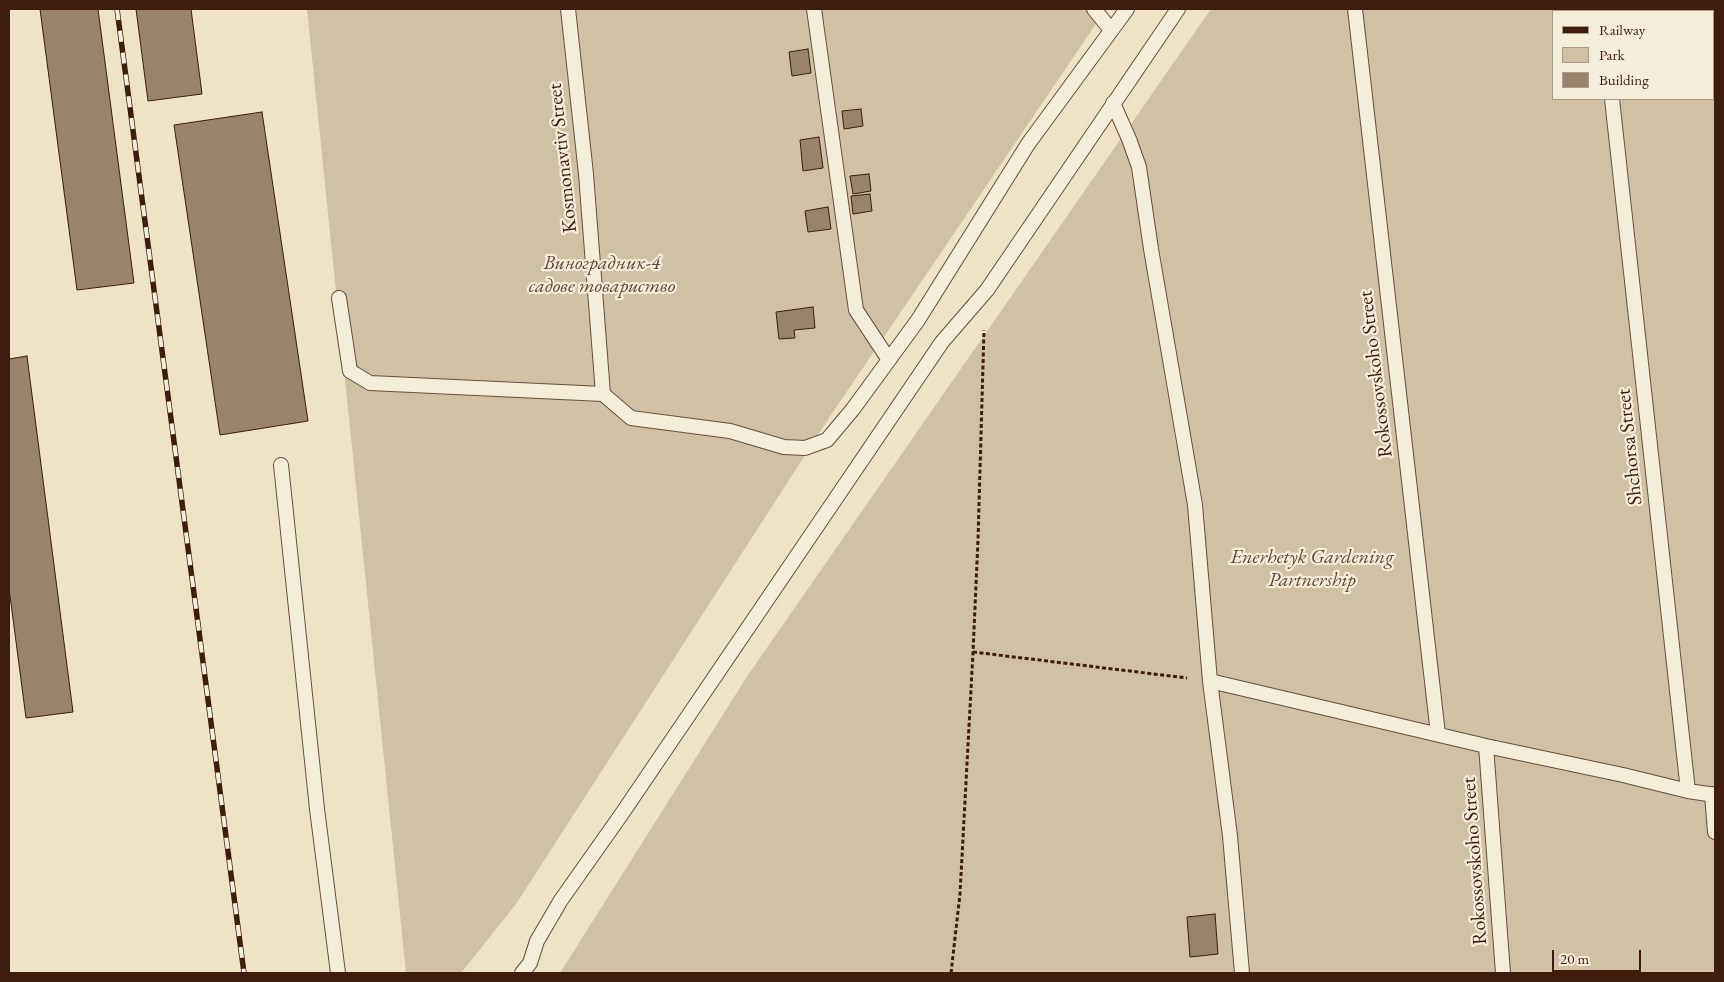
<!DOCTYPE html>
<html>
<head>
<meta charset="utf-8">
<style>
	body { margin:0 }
	#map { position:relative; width:1724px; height:982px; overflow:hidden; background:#eee3c4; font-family:"EB Garamond",serif }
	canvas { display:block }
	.frame { position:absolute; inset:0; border:10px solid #3e1c0e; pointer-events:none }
	.legend { position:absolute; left:1552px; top:10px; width:162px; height:90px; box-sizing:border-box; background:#f4edd9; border:1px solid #ab9988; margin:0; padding:6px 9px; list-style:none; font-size:15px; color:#3e1c0e }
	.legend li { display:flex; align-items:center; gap:10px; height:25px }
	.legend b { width:25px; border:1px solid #ab9988 }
	.scale { position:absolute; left:1552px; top:950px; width:89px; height:22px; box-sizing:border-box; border:2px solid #3e1c0e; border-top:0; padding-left:6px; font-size:15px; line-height:18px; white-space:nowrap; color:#3e1c0e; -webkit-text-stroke:4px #f4edd9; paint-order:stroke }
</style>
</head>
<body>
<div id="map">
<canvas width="1724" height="982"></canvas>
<div class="frame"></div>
<ul class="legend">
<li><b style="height:6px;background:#3e1c0e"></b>Railway</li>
<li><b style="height:14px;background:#d0c1a5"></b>Park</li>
<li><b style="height:14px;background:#9a836d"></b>Building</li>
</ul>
<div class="scale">20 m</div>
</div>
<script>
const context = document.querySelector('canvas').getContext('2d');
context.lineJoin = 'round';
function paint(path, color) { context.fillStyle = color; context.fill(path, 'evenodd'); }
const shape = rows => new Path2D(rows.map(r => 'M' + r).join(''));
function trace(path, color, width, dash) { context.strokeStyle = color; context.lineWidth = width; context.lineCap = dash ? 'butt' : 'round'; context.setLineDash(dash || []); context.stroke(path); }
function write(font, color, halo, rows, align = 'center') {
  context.font = font + ' "EB Garamond",serif'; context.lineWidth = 4.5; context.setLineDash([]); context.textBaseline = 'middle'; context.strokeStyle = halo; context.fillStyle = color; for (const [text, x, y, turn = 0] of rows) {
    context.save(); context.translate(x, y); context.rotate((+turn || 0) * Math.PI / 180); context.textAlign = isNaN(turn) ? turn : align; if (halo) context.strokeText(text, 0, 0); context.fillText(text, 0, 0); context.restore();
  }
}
paint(shape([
	[307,9,1106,9,829,418,516,904,461,973,406,973],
	[1211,9,1715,9,1715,973,560,973,748,675],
	[1553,11,1713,11,1713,99,1553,99]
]), '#d0c1a5');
const building = shape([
	[40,9,98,9,134,283,77,290,40,9],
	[136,9,191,9,202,94,148,101,136,9],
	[808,49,811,73,792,76,789,52,808,49],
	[861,109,863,126,844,129,842,111,861,109],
	[262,112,308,421,220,435,174,125,262,112],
	[819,137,823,168,803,171,800,140,819,137],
	[869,174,871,191,853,194,850,176,869,174],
	[870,194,872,211,853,214,851,196,870,194],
	[828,207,831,229,808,232,805,211,828,207],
	[813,307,815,328,794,330,795,338,779,339,776,312,813,307],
	[27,356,73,712,26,718,9,588,9,359,27,356],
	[1215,914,1218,954,1190,957,1187,917,1215,914]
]);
paint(building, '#9a836d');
trace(building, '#3e1c0e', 1);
const service = shape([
	[568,9,586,174,603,394],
	[814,9,856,310,889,360],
	[1094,9,1111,30],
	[1355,9,1438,734],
	[1602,9,1602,11],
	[1612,99,1688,791],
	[1113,103,1129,139,1139,167,1151,249,1195,505,1210,681,1230,836,1242,973],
	[339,298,350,371,370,383,603,394,631,418,730,431,784,447,805,448,827,440,853,409,918,320,1028,144,1127,9],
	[281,465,317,809,338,973],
	[1210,681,1486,746,1623,775,1688,791,1715,795],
	[1486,746,1503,973],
	[1712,794,1715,832],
	[522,973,530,963,537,941,561,900,621,815,942,342,987,290,1178,9]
]);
trace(service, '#6a4e3c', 16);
trace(shape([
	[973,652,1187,678],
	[951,973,960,894,973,652,978,540,984,330]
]), '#3e1c0e', 3, [4, 2.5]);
trace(service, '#f4edd9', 14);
const rail = shape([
	[117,9,244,973]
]);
trace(rail, '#3e1c0e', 5.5);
trace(rail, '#f4edd9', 4, [11]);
write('20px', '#3e1c0e', '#f4edd9', [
	["Kosmonavtiv Street",563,158,-96],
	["Rokossovskoho Street",1376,374,-97],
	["Shchorsa Street",1630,447,-96],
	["Rokossovskoho Street",1475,861,-94]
]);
write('italic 20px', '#624534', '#f4edd9', [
	["Виноградник-4",602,264],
	["садове товариство",602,287],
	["Enerhetyk Gardening",1312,558],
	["Partnership",1312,581]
]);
</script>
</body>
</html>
